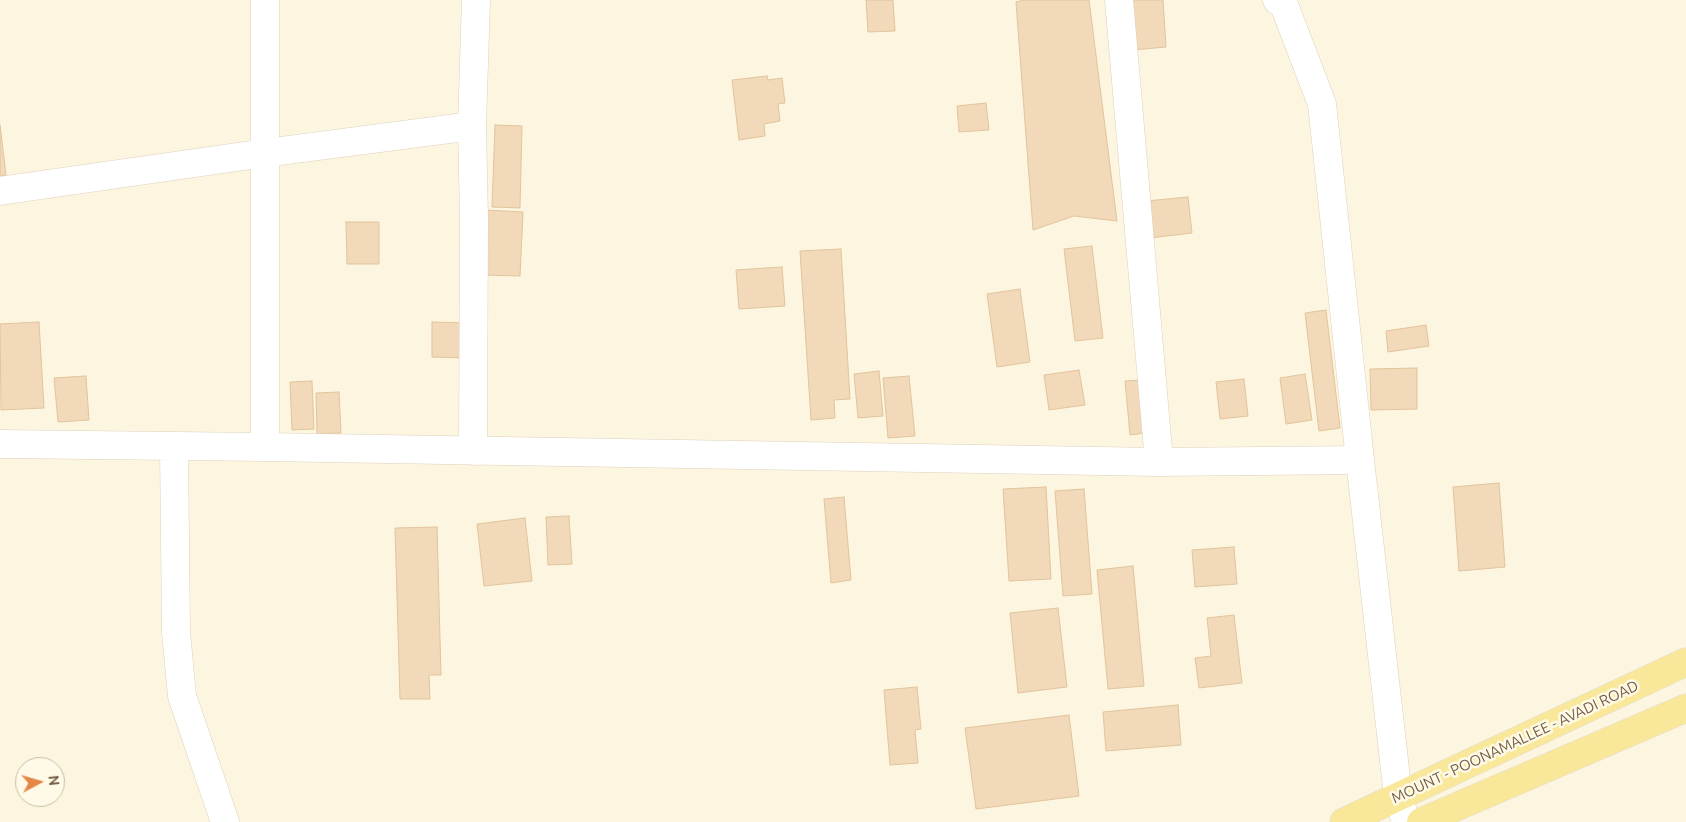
<!DOCTYPE html>
<html>
<head>
<meta charset="utf-8">
<style>
	body { margin:0 }
	#map { position:relative; width:1686px; height:822px; overflow:hidden; background:#fcf6e1; font-family:Ubuntu,sans-serif }
	canvas { display:block }
	.north { position:absolute; left:15px; top:757px; width:50px; height:50px; box-sizing:border-box; background:#fffae7; border:1px solid #c7bca7; border-radius:50%; rotate:84deg; font-size:14px; font-weight:700; line-height:20px; text-align:center; color:#725f48 }
	.north::after { content:''; display:block; margin:auto; width:18px; height:22px; background:#e58747; clip-path:polygon(50% 0,100% 100%,50% 72%,0 100%) }
</style>
</head>
<body>
<div id="map">
<canvas width="1686" height="822"></canvas>
<div class="north">N</div>
</div>
<script>
const context = document.querySelector('canvas').getContext('2d');
context.lineJoin = 'round';
function paint(path, color) { context.fillStyle = color; context.fill(path, 'evenodd'); }
const shape = rows => new Path2D(rows.map(r => 'M' + r).join(''));
function trace(path, color, width, dash) { context.strokeStyle = color; context.lineWidth = width; context.lineCap = dash ? 'butt' : 'round'; context.setLineDash(dash || []); context.stroke(path); }
function write(font, color, halo, rows, align = 'center') {
  context.font = font + ' Ubuntu,sans-serif'; context.lineWidth = 5; context.setLineDash([]); context.textBaseline = 'middle'; context.strokeStyle = halo; context.fillStyle = color; for (const [text, x, y, turn = 0] of rows) {
    context.save(); context.translate(x, y); context.rotate((+turn || 0) * Math.PI / 180); context.textAlign = isNaN(turn) ? turn : align; if (halo) context.strokeText(text, 0, 0); context.fillText(text, 0, 0); context.restore();
  }
}
const building = shape([
	[866,0,893,0,895,31,868,32,866,0],
	[1024,0,1089,0,1117,221,1074,216,1033,230,1016,2,1024,0],
	[1130,0,1163,0,1166,47,1133,50,1130,0],
	[767,76,768,80,782,78,785,103,778,104,780,121,764,124,765,136,739,140,732,80,767,76],
	[986,103,989,130,959,132,957,106,986,103],
	[0,125,6,175,0,176,0,125],
	[495,125,522,126,520,208,492,207,495,125],
	[1188,197,1192,233,1150,238,1146,201,1188,197],
	[486,210,523,212,520,276,483,275,486,210],
	[346,222,379,222,379,264,347,264,346,222],
	[1092,246,1103,338,1075,341,1064,249,1092,246],
	[841,249,850,399,834,400,835,418,811,420,800,251,841,249],
	[782,267,785,306,739,309,736,270,782,267],
	[1020,289,1030,362,997,367,987,294,1020,289],
	[1326,310,1340,428,1319,431,1305,313,1326,310],
	[39,322,44,408,1,410,0,324,39,322],
	[432,322,468,323,468,358,432,357,432,322],
	[1426,325,1429,346,1388,352,1386,331,1426,325],
	[1417,368,1417,409,1371,410,1370,369,1417,368],
	[1079,370,1085,405,1049,410,1044,375,1079,370],
	[879,371,883,416,858,418,854,374,879,371],
	[1305,374,1312,420,1286,424,1280,378,1305,374],
	[86,376,89,420,58,422,54,378,86,376],
	[909,376,915,436,888,438,883,378,909,376],
	[1244,379,1248,416,1220,419,1216,382,1244,379],
	[1141,380,1145,433,1130,435,1125,381,1141,380],
	[312,381,314,429,292,430,290,382,312,381],
	[339,392,341,433,317,434,316,393,339,392],
	[1499,483,1505,567,1459,571,1453,487,1499,483],
	[1046,487,1051,579,1009,581,1003,489,1046,487],
	[1084,489,1092,594,1063,596,1055,491,1084,489],
	[844,497,851,580,831,583,824,499,844,497],
	[569,516,572,564,548,565,546,517,569,516],
	[525,518,532,581,484,586,477,524,525,518],
	[437,527,441,675,429,675,430,699,400,699,395,528,437,527],
	[1234,547,1237,584,1195,587,1192,550,1234,547],
	[1133,566,1144,686,1108,689,1097,570,1133,566],
	[1058,608,1067,687,1018,693,1010,613,1058,608],
	[1234,615,1242,683,1199,688,1195,658,1211,656,1207,618,1234,615],
	[917,687,921,729,915,730,918,763,890,765,884,690,917,687],
	[1178,705,1181,745,1106,751,1103,712,1178,705],
	[1069,715,1079,796,976,809,965,728,1069,715]
]);
paint(building, '#f1d9b9');
trace(building, '#e3c39a', 1);
const minor = shape([
	[265,0,265,447],
	[1119,0,1159,462],
	[1277,0,1284,5,1322,104,1360,460],
	[0,191,265,153,472,126],
	[0,444,265,447,1159,462,1360,460,1398,796,1406,822],
	[174,446,176,632,182,696,225,822],
	[473,451,474,219,472,126,476,0]
]);
const major = shape([
	[1344,822,1686,662],
	[1421,822,1686,708]
]);
trace(minor, '#ddd1ba', 29);
trace(major, '#e0dcd7', 29);
trace(minor, '#fff', 28);
trace(major, '#fae89a', 28);
write('15px', '#725f48', '#fffae7', [
	["MOUNT - POONAMALLEE - AVADI ROAD",1515,742,-25]
]);
</script>
</body>
</html>
